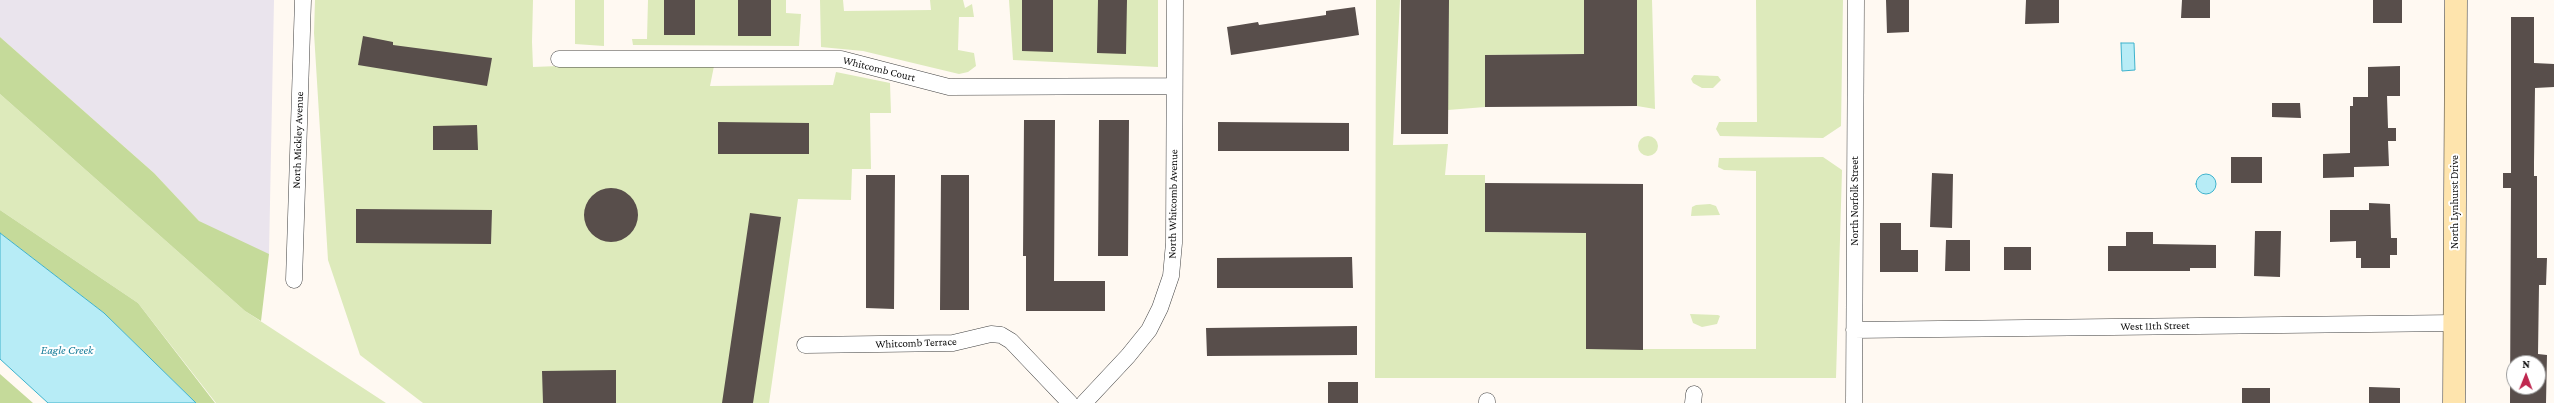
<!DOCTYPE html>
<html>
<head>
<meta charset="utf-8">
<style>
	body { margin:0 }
	#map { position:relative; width:2554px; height:403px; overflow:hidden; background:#fff9f2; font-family:"Crimson Pro",serif }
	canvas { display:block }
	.north { position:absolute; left:2506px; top:355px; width:40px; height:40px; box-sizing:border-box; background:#fff; border:1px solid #9f9f9f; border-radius:50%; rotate:1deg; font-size:11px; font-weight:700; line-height:16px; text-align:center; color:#0f0f0f }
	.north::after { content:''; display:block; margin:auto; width:14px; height:18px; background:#bf274f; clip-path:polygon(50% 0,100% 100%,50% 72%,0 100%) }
</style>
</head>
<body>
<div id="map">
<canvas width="2554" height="403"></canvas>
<div class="north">N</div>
</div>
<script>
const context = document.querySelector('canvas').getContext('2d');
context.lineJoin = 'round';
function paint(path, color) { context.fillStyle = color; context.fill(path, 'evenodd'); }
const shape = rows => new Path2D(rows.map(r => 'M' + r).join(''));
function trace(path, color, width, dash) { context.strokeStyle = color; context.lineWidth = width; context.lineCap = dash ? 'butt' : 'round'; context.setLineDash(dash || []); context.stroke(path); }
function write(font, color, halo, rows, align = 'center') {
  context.font = font + ' "Crimson Pro",serif'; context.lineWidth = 4; context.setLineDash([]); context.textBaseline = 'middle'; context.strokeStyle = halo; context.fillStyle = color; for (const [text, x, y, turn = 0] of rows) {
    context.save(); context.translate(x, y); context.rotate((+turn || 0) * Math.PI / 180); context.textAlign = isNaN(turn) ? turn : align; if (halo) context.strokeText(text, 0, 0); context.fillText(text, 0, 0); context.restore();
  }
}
paint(shape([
	[0,0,274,0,269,254,226,250,154,173,0,37]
]), '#eae4ed');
paint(shape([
	[315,0,533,0,532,42,533,67,635,63,714,66,710,86,833,85,836,72,890,83,891,113,870,113,871,169,852,169,851,200,798,199,769,403,423,403,360,355,328,260,314,33],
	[575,0,604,0,604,46,575,44],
	[648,0,786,0,786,13,801,14,799,46,633,45,632,39,647,39],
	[820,0,843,0,844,11,931,10,930,0,963,0,965,8,972,4,974,17,959,17,958,50,974,53,976,66,968,72,959,74,863,51,821,47],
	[1009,0,1158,0,1158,67,1013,60],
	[1376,0,1400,0,1393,145,1448,144,1445,175,1485,175,1485,232,1586,233,1586,349,1756,349,1756,171,1724,170,1718,167,1719,158,1823,157,1842,170,1836,378,1375,378],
	[1449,0,1584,0,1584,54,1485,55,1485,107,1448,110],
	[1637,0,1652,0,1655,109,1637,106],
	[1756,0,1843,0,1841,126,1823,138,1720,136,1716,129,1719,122,1757,122],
	[1694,75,1718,76,1721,80,1713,88,1702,88,1693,83,1691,79],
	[0,94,245,311,386,403,216,403,138,303,0,210],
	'1638 146a10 10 0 1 1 20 0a10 10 0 1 1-20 0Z',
	[1710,204,1716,206,1720,215,1691,216,1692,207,1696,205],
	[1690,314,1718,315,1720,316,1717,324,1702,327,1693,323]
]), '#ddeabb');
paint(shape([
	[0,37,154,173,199,221,269,254,261,321,245,311,0,94],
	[0,210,138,303,215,403,196,403,104,313,0,233],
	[0,374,33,403,0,403]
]), '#c5da9a');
const water = shape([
	[2121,43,2134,43,2135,70,2122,71,2121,43],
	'2196 184a10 10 0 1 1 20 0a10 10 0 1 1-20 0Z',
	[0,233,104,313,196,403,48,403,0,359,0,233]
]);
paint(water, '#b7ecf6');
trace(water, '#3eb2cc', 1);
paint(shape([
	[664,0,695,0,695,35,664,35],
	[738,0,771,0,771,36,738,36],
	[1022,0,1053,0,1053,52,1022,51],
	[1098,0,1127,0,1126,54,1097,53],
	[1401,0,1449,0,1448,134,1401,134],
	[1584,0,1637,0,1637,106,1485,107,1485,55,1584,54],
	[1886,0,1909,0,1909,32,1887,33],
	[2026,0,2059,0,2059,23,2025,24],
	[2182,0,2210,0,2210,18,2181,18],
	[2373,0,2402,0,2402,23,2373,23],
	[1355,7,1359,35,1231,55,1227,27,1258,22,1259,25,1326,15,1326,11],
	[2511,17,2534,17,2534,63,2554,64,2554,87,2535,88,2534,162,2534,176,2537,176,2537,258,2547,258,2546,285,2539,285,2538,354,2547,355,2546,403,2510,403,2511,188,2503,188,2503,173,2511,173],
	[2514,363,2538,363,2538,387,2514,387],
	[363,36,393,42,393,45,492,58,487,86,358,65],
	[2400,66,2400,96,2387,96,2388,128,2396,128,2396,141,2388,141,2389,166,2354,167,2354,177,2323,178,2323,154,2350,153,2350,106,2353,106,2353,97,2368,97,2368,67],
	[2272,103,2300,103,2301,118,2272,117],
	[1024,120,1055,120,1054,281,1105,281,1105,311,1026,311,1026,256,1023,256],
	[1099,120,1129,120,1128,256,1098,256],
	[718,122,809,123,809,154,718,154],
	[1218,122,1349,123,1349,151,1218,151],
	[477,125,478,150,433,150,433,126],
	[2231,157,2262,157,2262,183,2231,183],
	[1932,173,1953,174,1952,228,1930,227],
	[866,175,895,175,894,309,866,308],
	[941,175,969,175,969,310,940,310],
	[1485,183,1643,184,1643,350,1586,349,1586,233,1485,232],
	'584 215a27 27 0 1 1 54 0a27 27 0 1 1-54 0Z',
	[2369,203,2390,204,2391,238,2397,238,2397,255,2390,255,2390,268,2361,268,2361,258,2356,258,2356,241,2330,242,2330,210,2369,210],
	[356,209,492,210,491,244,356,243],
	[750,213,781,217,753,403,722,403],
	[1880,223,1901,223,1901,250,1918,250,1918,272,1880,272],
	[2255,231,2281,231,2280,277,2254,276],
	[2126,232,2153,232,2153,244,2216,245,2216,268,2190,268,2190,271,2108,271,2108,246,2126,246],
	[1946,240,1970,240,1970,271,1945,271],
	[2004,247,2031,247,2031,270,2004,270],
	[1352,257,1353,288,1217,288,1217,258],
	[1357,326,1357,355,1207,356,1206,328],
	[616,370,616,403,543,403,542,371],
	[1328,382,1358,382,1358,403,1328,403],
	[2369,387,2400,388,2400,403,2369,403],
	[2242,388,2270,388,2270,403,2242,403]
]), '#584e4b');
const street = shape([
	[559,59,841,59,949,87,1174,86],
	[294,280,303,0],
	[1854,330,2455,323],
	[805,345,953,343,991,334,1001,335,1011,341,1070,403],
	[1084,403,1128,356,1149,330,1160,308,1171,276,1174,243,1175,0],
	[1487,403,1487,401],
	[1693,403,1694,394],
	[1854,403,1856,0]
]);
const secondary = shape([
	[2454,403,2456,0]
]);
trace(street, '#424242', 17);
trace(secondary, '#313131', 23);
trace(street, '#fff', 16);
trace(secondary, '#fee4ad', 22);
write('11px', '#0f0f0f', '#fff', [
	["Whitcomb Court",879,69,14],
	["North Mickley Avenue",298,140,-88],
	["North Norfolk Street",1855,201,-90],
	["North Lynhurst Drive",2455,202,-90],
	["North Whitcomb Avenue",1173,204,-89],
	["West 11th Street",2155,326,-1],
	["Whitcomb Terrace",916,343,-2]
]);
write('italic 12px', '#187d9a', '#fff', [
	["Eagle Creek",67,350]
]);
</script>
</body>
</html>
